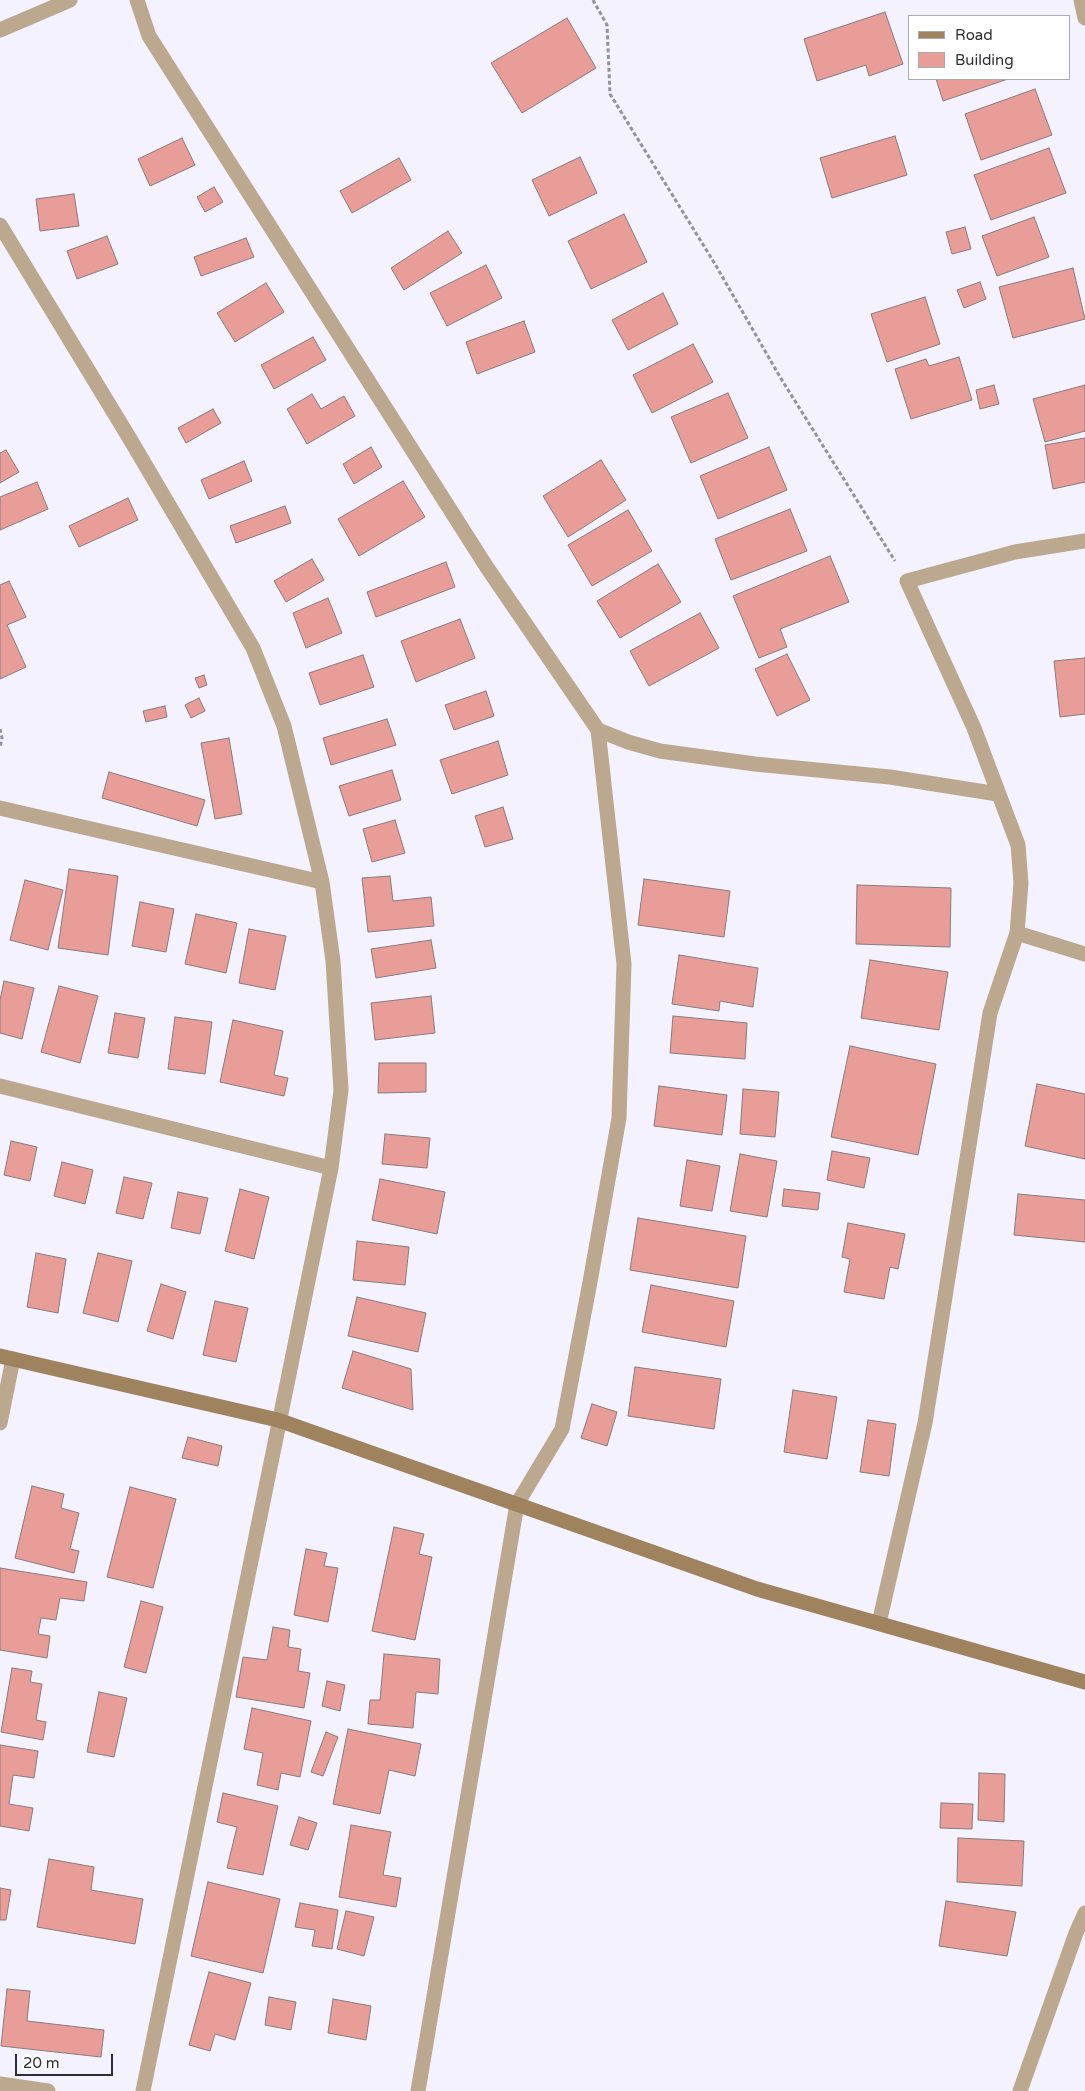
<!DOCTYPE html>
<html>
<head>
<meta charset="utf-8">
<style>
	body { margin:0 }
	#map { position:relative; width:1085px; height:2091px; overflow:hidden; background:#f3f2fe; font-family:"Varela Round",sans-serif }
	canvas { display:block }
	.legend { position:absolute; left:908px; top:15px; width:162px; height:65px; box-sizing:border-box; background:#fff; border:1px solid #ababad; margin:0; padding:6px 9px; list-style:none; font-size:15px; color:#2e2e32 }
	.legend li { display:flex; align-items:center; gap:10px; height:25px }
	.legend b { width:25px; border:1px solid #ababad }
	.scale { position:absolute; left:15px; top:2054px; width:98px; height:22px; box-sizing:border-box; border:2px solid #2e2e32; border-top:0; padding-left:6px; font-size:15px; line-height:18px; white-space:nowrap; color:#2e2e32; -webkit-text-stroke:4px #fff; paint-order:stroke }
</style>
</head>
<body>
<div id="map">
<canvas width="1085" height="2091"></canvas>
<ul class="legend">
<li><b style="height:6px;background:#9e835e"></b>Road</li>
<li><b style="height:14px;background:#e89d99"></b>Building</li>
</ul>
<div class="scale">20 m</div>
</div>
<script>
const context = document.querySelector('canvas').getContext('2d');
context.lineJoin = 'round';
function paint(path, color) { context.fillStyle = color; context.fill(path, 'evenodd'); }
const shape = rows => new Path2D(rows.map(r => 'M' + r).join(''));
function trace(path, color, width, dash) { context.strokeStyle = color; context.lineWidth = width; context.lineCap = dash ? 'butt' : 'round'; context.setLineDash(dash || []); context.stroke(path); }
const building = shape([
	[885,12,903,64,869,76,866,65,817,81,804,39,885,12],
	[567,18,596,68,522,113,491,63,567,18],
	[936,79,1008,79,943,101,936,79],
	[1035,89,1052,135,981,160,965,114,1035,89],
	[895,136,907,175,832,198,820,158,895,136],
	[182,138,195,165,150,186,138,159,182,138],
	[1049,148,1066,193,991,220,974,175,1049,148],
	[580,157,597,193,549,216,532,180,580,157],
	[399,158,411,180,352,213,340,191,399,158],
	[214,187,223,202,205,212,197,197,214,187],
	[74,194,79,226,40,231,36,199,74,194],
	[624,214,647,262,591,289,568,241,624,214],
	[1034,217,1049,257,997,276,982,236,1034,217],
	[965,227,971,249,952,254,946,232,965,227],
	[448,231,462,253,404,290,391,268,448,231],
	[107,236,118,264,77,279,67,251,107,236],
	[246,238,254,257,201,276,194,257,246,238],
	[486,265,502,298,447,326,430,293,486,265],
	[1073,268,1085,319,1013,338,999,287,1073,268],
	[980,282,986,299,964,308,957,290,980,282],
	[266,283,284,312,235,342,217,313,266,283],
	[663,293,678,324,628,350,612,320,663,293],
	[925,297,940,344,887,362,871,314,925,297],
	[524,321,535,352,477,374,466,342,524,321],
	[313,337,326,360,274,389,261,365,313,337],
	[693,344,713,382,652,413,633,375,693,344],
	[959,357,972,400,911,419,895,369,926,359,929,366,959,357],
	[994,385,999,404,980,409,976,390,994,385],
	[1085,385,1085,431,1045,442,1033,399,1085,385],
	[728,393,748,438,691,463,671,417,728,393],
	[312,394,321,409,344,396,355,416,307,444,287,409,312,394],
	[213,409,221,423,186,443,178,428,213,409],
	[1085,438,1085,482,1053,489,1045,445,1085,438],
	[371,447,382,467,354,484,343,464,371,447],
	[769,447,787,490,718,519,700,476,769,447],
	[6,450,19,472,0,483,0,453,6,450],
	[601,460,626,500,568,537,543,496,601,460],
	[244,461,252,481,209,499,201,480,244,461],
	[403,481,425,517,359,556,338,519,403,481],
	[37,482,48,509,0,530,0,497,37,482],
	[128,498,138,520,79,547,69,526,128,498],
	[285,506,291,523,236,543,230,526,285,506],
	[790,509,807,551,731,580,715,539,790,509],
	[628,510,652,551,592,586,568,545,628,510],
	[830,556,849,602,780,629,787,647,759,658,733,596,830,556],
	[312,559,324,580,286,602,274,581,312,559],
	[446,562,455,587,376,617,367,592,446,562],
	[658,564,681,602,620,638,597,601,658,564],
	[9,581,26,617,7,625,26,667,0,679,0,585,9,581],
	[328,598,342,633,306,648,293,613,328,598],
	[700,613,719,648,649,686,630,651,700,613],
	[460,619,475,658,416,682,401,641,460,619],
	[787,654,810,700,777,716,755,669,787,654],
	[363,655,374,687,320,705,309,673,363,655],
	[1085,658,1085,714,1060,717,1054,661,1085,658],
	[204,675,207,685,199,688,195,678,204,675],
	[486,691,494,716,454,730,445,705,486,691],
	[199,698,205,711,191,718,185,705,199,698],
	[165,706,167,717,146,722,143,711,165,706],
	[387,719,396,745,331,765,323,738,387,719],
	[229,738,242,814,215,819,201,743,229,738],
	[498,741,508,775,452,794,440,760,498,741],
	[392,770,401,800,349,816,339,786,392,770],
	[109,772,205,800,197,826,102,798,109,772],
	[503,807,513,839,485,847,475,816,503,807],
	[395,820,405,853,372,862,363,829,395,820],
	[69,869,118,876,108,955,58,948,69,869],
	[390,876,393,901,431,897,434,926,368,932,362,878,390,876],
	[644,879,730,891,724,937,638,925,644,879],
	[25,880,63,890,48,950,10,940,25,880],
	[857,885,951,888,950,947,856,944,857,885],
	[140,902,174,909,166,952,132,946,140,902],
	[196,914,237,923,226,973,185,964,196,914],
	[249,929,286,936,275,990,239,983,249,929],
	[431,940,436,968,376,978,371,949,431,940],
	[679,955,758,968,753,1007,720,1001,719,1011,672,1004,679,955],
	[870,960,948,972,939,1030,861,1018,870,960],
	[4,981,34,988,22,1039,0,1033,0,1000,4,981],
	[59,986,98,996,80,1063,41,1052,59,986],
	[431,996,435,1033,375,1040,371,1003,431,996],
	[115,1013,145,1018,138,1058,108,1053,115,1013],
	[673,1016,747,1023,745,1059,670,1053,673,1016],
	[175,1017,212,1022,205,1074,168,1069,175,1017],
	[233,1020,283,1031,274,1075,288,1078,284,1096,220,1082,233,1020],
	[850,1046,936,1064,918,1155,831,1137,850,1046],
	[379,1063,426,1063,426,1092,378,1093,379,1063],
	[1037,1084,1085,1094,1085,1159,1025,1146,1037,1084],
	[659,1086,727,1095,722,1135,654,1126,659,1086],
	[743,1089,779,1092,775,1137,740,1134,743,1089],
	[385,1134,430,1138,427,1168,382,1164,385,1134],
	[11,1141,37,1147,30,1181,4,1175,11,1141],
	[832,1151,870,1158,864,1188,827,1180,832,1151],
	[740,1154,777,1161,767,1217,730,1211,740,1154],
	[687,1160,720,1166,712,1211,680,1206,687,1160],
	[62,1162,93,1170,85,1204,54,1196,62,1162],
	[124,1177,152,1183,143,1219,116,1213,124,1177],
	[380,1179,445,1192,437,1234,372,1220,380,1179],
	[240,1189,269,1197,254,1259,225,1251,240,1189],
	[784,1189,820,1193,818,1210,782,1206,784,1189],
	[178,1192,208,1198,200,1234,171,1228,178,1192],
	[1018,1194,1085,1200,1085,1242,1014,1235,1018,1194],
	[638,1218,746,1236,738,1288,630,1270,638,1218],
	[848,1223,905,1234,898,1269,890,1267,884,1299,844,1292,850,1259,842,1257,848,1223],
	[357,1241,409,1247,405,1285,353,1280,357,1241],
	[36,1253,66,1259,58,1313,27,1307,36,1253],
	[98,1253,132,1261,118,1322,83,1313,98,1253],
	[161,1284,186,1292,173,1339,147,1331,161,1284],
	[651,1285,734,1301,726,1347,642,1332,651,1285],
	[357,1297,426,1313,418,1352,348,1336,357,1297],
	[215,1301,248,1308,236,1362,203,1355,215,1301],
	[353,1351,411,1369,413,1410,342,1388,353,1351],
	[635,1367,721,1379,714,1429,628,1416,635,1367],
	[793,1390,837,1397,827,1459,784,1452,793,1390],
	[592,1404,617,1412,607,1446,581,1438,592,1404],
	[868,1420,896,1424,889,1476,860,1472,868,1420],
	[188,1437,222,1446,218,1466,182,1458,188,1437],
	[32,1486,64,1494,61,1508,79,1513,70,1549,79,1551,74,1573,15,1558,32,1486],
	[130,1487,176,1499,153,1588,107,1577,130,1487],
	[394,1527,424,1534,419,1554,432,1557,415,1640,372,1631,394,1527],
	[306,1549,327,1553,324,1566,338,1568,328,1622,294,1615,306,1549],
	[0,1568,87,1582,84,1601,60,1598,56,1620,41,1618,38,1634,50,1636,47,1658,0,1650,0,1568],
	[141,1601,163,1607,146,1673,124,1667,141,1601],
	[273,1627,290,1630,288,1647,301,1649,298,1671,310,1673,304,1708,236,1697,243,1657,267,1660,273,1627],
	[384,1654,440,1659,438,1694,416,1692,413,1728,368,1724,370,1700,380,1700,384,1654],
	[12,1668,32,1671,30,1682,42,1684,36,1720,46,1722,43,1740,1,1732,12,1668],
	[327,1681,345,1685,340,1711,322,1706,327,1681],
	[99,1692,127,1698,114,1757,87,1752,99,1692],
	[252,1708,311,1721,300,1777,281,1773,278,1790,257,1785,263,1753,244,1749,252,1708],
	[348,1729,421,1744,415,1776,389,1770,380,1814,333,1804,348,1729],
	[326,1732,338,1737,323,1776,311,1772,326,1732],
	[0,1745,38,1751,34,1778,13,1775,9,1804,33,1808,29,1831,0,1826,0,1745],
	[979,1773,1005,1774,1004,1822,978,1820,979,1773],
	[223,1793,278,1806,263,1875,227,1868,237,1827,217,1822,223,1793],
	[941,1803,973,1804,972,1829,940,1828,941,1803],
	[299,1817,317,1823,308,1850,290,1845,299,1817],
	[351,1825,391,1832,383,1875,401,1878,396,1907,339,1897,351,1825],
	[958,1838,1024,1841,1022,1886,957,1882,958,1838],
	[49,1859,94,1867,91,1890,143,1899,135,1944,37,1927,49,1859],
	[208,1882,280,1899,263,1973,191,1956,208,1882],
	[0,1888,11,1890,6,1920,0,1920,0,1888],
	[946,1901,1016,1912,1007,1956,939,1946,946,1901],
	[300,1903,338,1910,332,1949,312,1946,315,1930,295,1927,300,1903],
	[346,1911,374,1917,364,1956,337,1949,346,1911],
	[209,1972,251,1983,235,2040,215,2034,210,2051,189,2045,209,1972],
	[7,1989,30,1991,27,2021,104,2030,101,2057,1,2046,7,1989],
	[269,1997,296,2002,291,2030,265,2025,269,1997],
	[333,1999,371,2006,366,2040,328,2033,333,1999]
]);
paint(building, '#e89d99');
trace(building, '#887b7a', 1);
trace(shape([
	[593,0,607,25,610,94,715,264,780,377,895,561],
	[0,729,2,738,0,747]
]), '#92929a', 3, [4, 2.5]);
trace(shape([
	[137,0,149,36,486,566,598,730,624,964,619,1118,590,1282,562,1429,517,1504,418,2091],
	[1081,0,1085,18],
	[0,30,70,0],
	[0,225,130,439,253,648,284,726,322,882,333,961,341,1090,331,1168,143,2091],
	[1085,541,1015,552,907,581,974,728,1018,845,1021,883,1017,933,1085,954],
	[598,730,628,742,660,751,755,764,890,777,998,794],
	[0,808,322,882],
	[0,1086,331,1168],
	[0,1423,13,1359],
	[879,1623,925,1423,990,1013,1017,933],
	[0,2084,48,2091],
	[1020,2091,1076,1933,1085,1913]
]), '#bba88f', 15);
trace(shape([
	[0,1356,278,1420,757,1589,1085,1682]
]), '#9e835e', 15);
</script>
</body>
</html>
